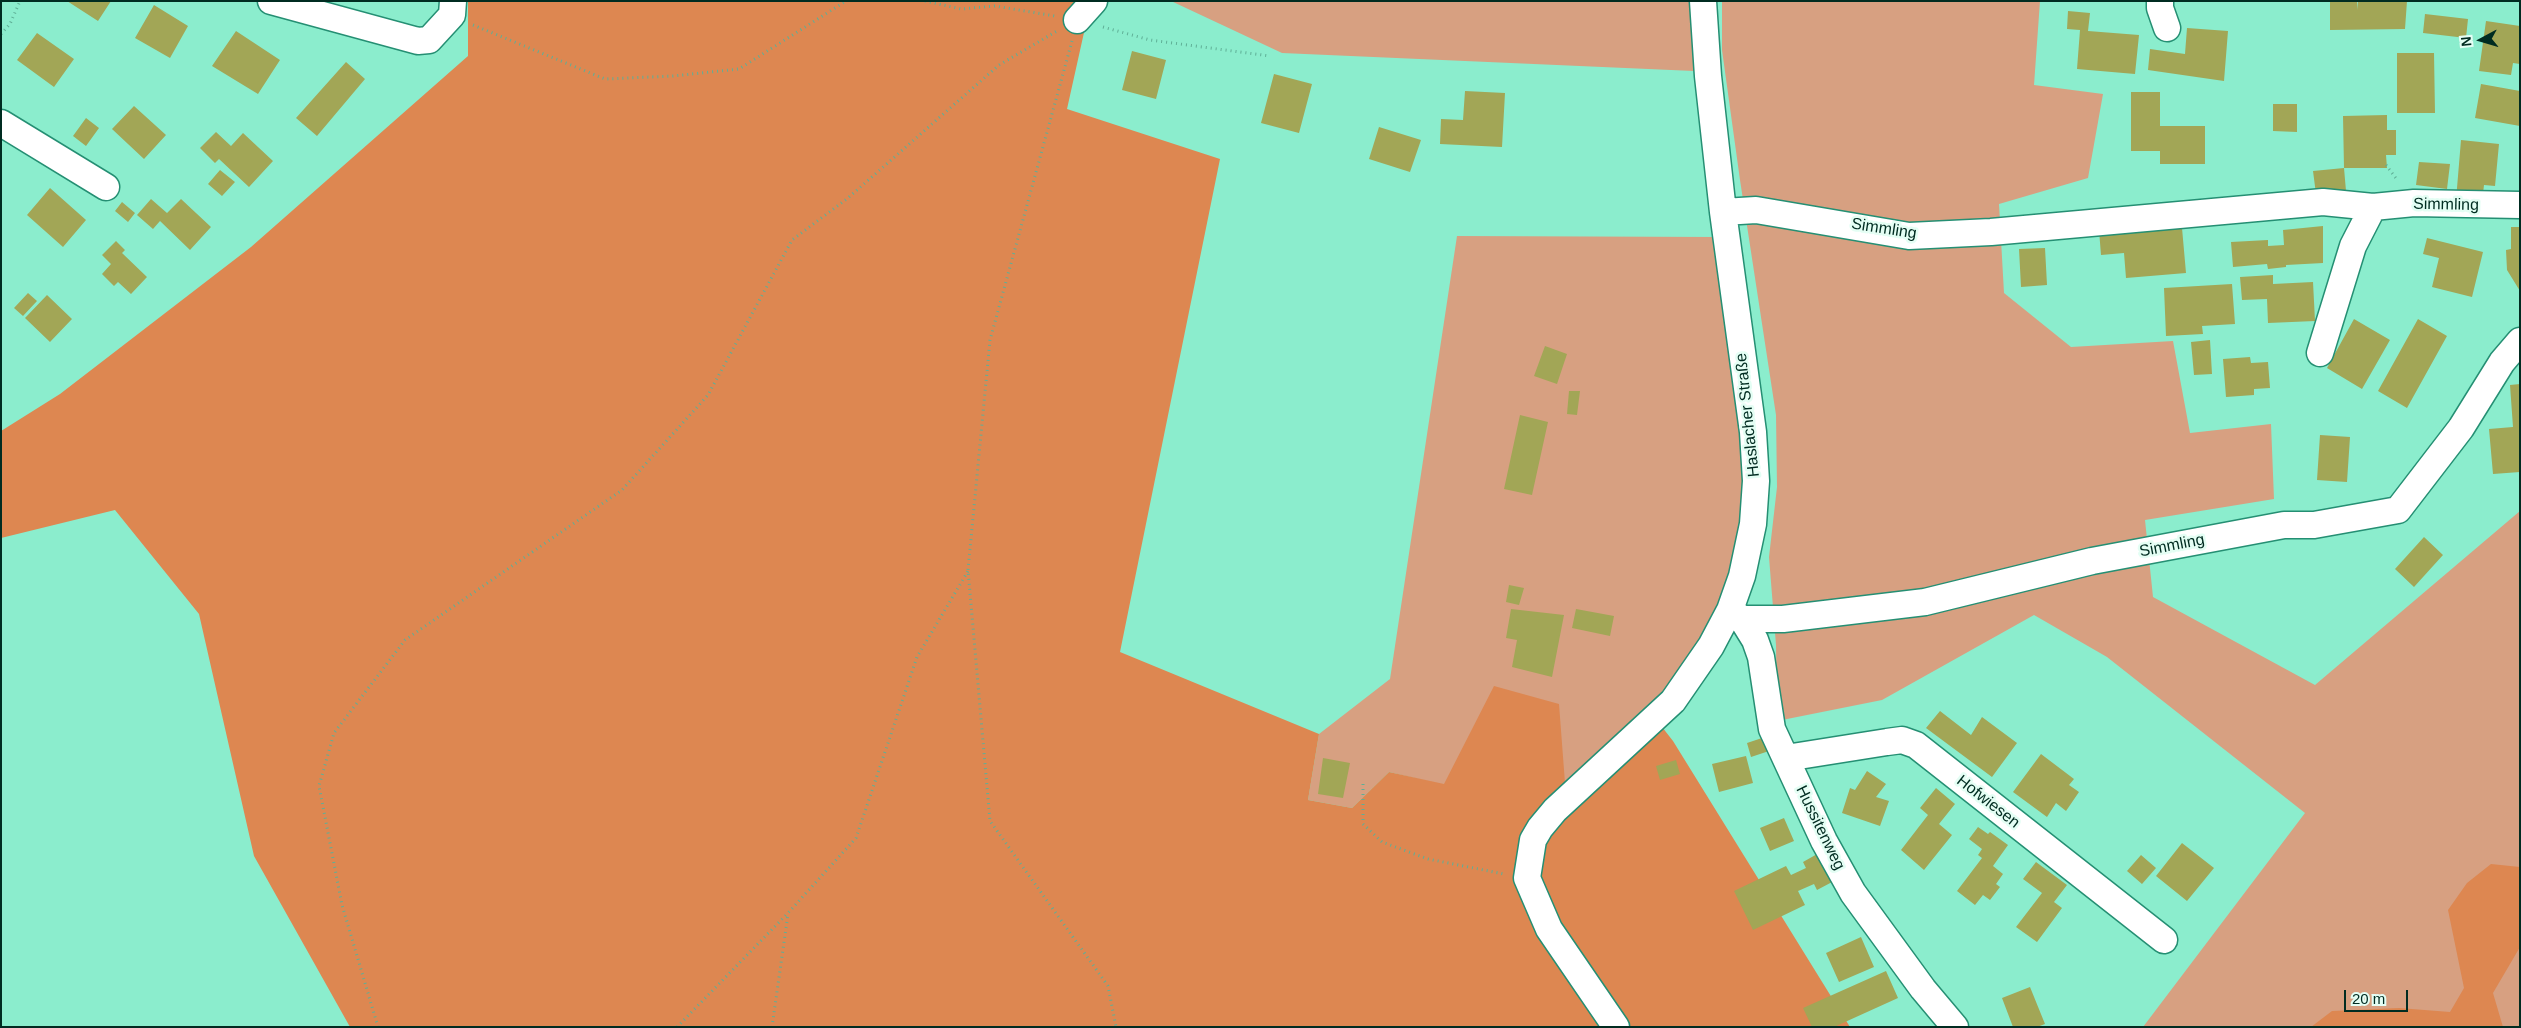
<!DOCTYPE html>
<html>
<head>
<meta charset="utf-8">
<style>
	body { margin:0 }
	#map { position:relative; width:2521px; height:1028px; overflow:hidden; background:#8bedcd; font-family:Arial,sans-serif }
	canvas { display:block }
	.frame { position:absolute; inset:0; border:2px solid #002c21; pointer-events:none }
	.north { position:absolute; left:2456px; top:15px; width:50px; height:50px; -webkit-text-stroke:4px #e4fef4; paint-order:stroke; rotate:264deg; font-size:14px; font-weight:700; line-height:20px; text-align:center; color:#002c21 }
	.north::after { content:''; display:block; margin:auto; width:18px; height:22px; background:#002c21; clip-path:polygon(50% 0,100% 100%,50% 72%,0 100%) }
	.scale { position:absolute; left:2344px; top:990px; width:64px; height:22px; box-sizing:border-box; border:2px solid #002c21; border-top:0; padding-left:6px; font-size:15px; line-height:18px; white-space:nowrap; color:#002c21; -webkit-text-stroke:4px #e4fef4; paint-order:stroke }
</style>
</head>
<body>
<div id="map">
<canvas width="2521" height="1028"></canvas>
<div class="frame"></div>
<div class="north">N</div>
<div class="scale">20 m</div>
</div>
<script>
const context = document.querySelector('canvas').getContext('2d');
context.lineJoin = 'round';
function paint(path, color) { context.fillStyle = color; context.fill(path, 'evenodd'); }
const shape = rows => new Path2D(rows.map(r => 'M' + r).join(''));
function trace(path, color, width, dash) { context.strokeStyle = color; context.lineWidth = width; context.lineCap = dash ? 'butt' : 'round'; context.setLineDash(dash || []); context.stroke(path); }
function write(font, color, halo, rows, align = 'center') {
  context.font = font + ' Arial,sans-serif'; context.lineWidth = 5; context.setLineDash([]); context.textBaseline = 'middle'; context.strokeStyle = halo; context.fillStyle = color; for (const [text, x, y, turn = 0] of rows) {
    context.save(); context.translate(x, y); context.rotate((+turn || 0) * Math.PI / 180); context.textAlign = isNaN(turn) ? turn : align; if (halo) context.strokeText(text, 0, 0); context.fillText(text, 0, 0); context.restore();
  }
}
paint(shape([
	[1171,1,1691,1,1694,71,1282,53],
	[1722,1,2040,1,2034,85,2103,94,2088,178,1999,204,2004,293,2071,347,2173,341,2190,433,2271,424,2274,499,2145,520,2153,597,2315,685,2520,511,2520,1027,2143,1027,2305,813,2107,657,2034,615,1882,700,1777,721,1776,645,1769,557,1777,487,1776,415,1740,180,1722,50],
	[1457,236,1720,237,1749,493,1723,603,1662,701,1567,796,1444,785,1389,772,1352,808,1308,800,1319,734,1390,679]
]), '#d7a081');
paint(shape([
	[468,1,1077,1,1085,28,1067,109,1220,159,1120,652,1319,734,1308,800,1352,808,1389,772,1444,784,1494,686,1559,704,1565,783,1530,823,1518,846,1516,868,1608,1027,350,1027,254,856,199,614,115,510,1,538,1,431,60,394,251,247,468,56],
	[1655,718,1673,741,1850,1027,1627,1027,1547,914,1534,879,1536,842],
	[2491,864,2520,867,2520,947,2493,993,2503,1027,2311,1027,2332,1011,2399,1008,2450,1012,2464,988,2448,910,2467,883]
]), '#dd8751');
paint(shape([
	[67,1,111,1,98,21],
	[2330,1,2357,1,2357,10,2358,1,2407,1,2405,29,2330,30],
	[154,5,188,26,170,58,135,38],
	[2068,11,2090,13,2088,31,2139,35,2135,74,2077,69,2080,30,2067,29],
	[2425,14,2468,19,2466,38,2423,33],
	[2486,21,2520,26,2520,64,2513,63,2511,75,2479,71],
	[2187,28,2228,31,2224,81,2148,70,2150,49,2185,54],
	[236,31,280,60,258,94,212,66],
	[37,33,74,59,54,87,17,60],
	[1132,51,1166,60,1156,99,1122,90],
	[2397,53,2434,53,2435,113,2397,113],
	[346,62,365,79,317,136,296,118],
	[1274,74,1312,84,1299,133,1261,123],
	[2481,84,2520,91,2520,126,2475,118],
	[1465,91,1505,93,1502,147,1440,144,1441,119,1463,120],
	[2131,92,2160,92,2160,126,2205,126,2205,164,2160,164,2160,151,2131,151],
	[2273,104,2297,104,2297,132,2273,131],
	[134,106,166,135,144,159,112,129],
	[2387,115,2387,130,2396,130,2396,155,2386,155,2387,168,2344,168,2343,116],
	[86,118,99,128,86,146,73,136],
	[1379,127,1421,140,1410,172,1369,159],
	[216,132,231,146,243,133,273,161,249,187,219,159,215,163,200,148],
	[2461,140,2499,144,2495,186,2484,185,2482,202,2456,200],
	[2419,162,2450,164,2447,189,2416,185],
	[2344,168,2346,191,2316,194,2313,171],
	[220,170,235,182,222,196,208,184],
	[50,188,86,220,63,247,27,215],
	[151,199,167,213,181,199,211,227,190,250,160,221,153,229,137,215],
	[122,202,135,213,128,222,115,211],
	[2323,226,2323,263,2286,265,2286,267,2268,269,2267,264,2233,267,2231,242,2268,240,2268,246,2284,245,2283,230],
	[2131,227,2131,233,2182,228,2186,273,2126,278,2124,253,2101,255,2099,230],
	[2511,227,2520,227,2520,291,2507,270,2506,250,2511,249],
	[2427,238,2483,252,2472,297,2432,287,2439,258,2423,254],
	[116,241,125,250,122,253,147,277,131,294,118,282,114,286,102,274,111,264,102,255],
	[2045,248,2047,285,2021,287,2019,249],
	[2273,275,2273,284,2313,282,2315,321,2268,323,2267,299,2242,300,2240,277],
	[2232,284,2235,324,2202,326,2203,334,2166,336,2164,288],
	[28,293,37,301,23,316,14,308],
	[47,295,72,319,50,342,25,318],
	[2354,319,2390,340,2362,389,2327,368],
	[2418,319,2447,336,2407,408,2378,391],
	[2210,340,2212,374,2194,375,2191,342],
	[1545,346,1567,354,1557,384,1534,376],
	[2250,357,2251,363,2268,362,2270,388,2254,389,2254,395,2226,397,2223,359],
	[2520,384,2520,472,2493,474,2489,429,2513,427,2510,385],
	[1569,391,1580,391,1577,415,1567,414],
	[1520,415,1548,422,1532,495,1504,489],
	[2320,435,2350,437,2347,482,2317,480],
	[2424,537,2443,555,2414,587,2395,569],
	[1509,585,1524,588,1519,605,1506,602],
	[1511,609,1564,615,1552,677,1512,667,1517,640,1506,638],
	[1576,609,1614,616,1610,636,1572,628],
	[1940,711,1971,735,1982,717,2017,743,1992,777,1926,728],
	[1765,737,1769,751,1751,757,1747,743],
	[2041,754,2074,779,2069,785,2079,792,2066,811,2056,803,2047,817,2013,792],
	[1746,756,1753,783,1719,792,1712,764],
	[1323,758,1350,763,1343,798,1318,794],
	[1676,760,1680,774,1660,780,1656,766],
	[1867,771,1886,784,1876,797,1889,801,1880,826,1842,813,1850,788,1855,790],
	[1936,788,1955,804,1939,824,1952,835,1924,870,1901,850,1928,815,1920,808],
	[1784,818,1794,841,1770,851,1760,828],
	[1978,827,1988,834,1990,832,2008,845,1993,866,2003,874,1996,884,2000,887,1990,900,1983,895,1975,905,1957,891,1982,858,1978,855,1982,849,1969,839],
	[2182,843,2214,868,2187,901,2156,876],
	[1819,853,1834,881,1817,890,1814,884,1798,891,1805,905,1753,930,1734,891,1786,866,1791,875,1806,868,1803,862],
	[2141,855,2156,868,2142,884,2127,871],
	[2036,862,2067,885,2054,902,2062,908,2037,942,2016,927,2042,893,2023,879],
	[1861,937,1874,967,1839,982,1826,953],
	[1886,971,1898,998,1834,1027,1812,1027,1803,1008],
	[2030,987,2045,1024,2037,1027,2013,1027,2002,998]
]), '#a2a656');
const minor = shape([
	[271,1,418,41,429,40,452,15,453,1],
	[2160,1,2160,8,2167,28],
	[1077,20,1094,1],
	[1,123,106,187],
	[1723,212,1756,210,1909,236,1991,232,2323,202,2373,207,2414,203,2520,205],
	[2320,353,2353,246,2373,207],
	[1730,610,1742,619,1755,640,1761,657,1772,729,1824,841,1853,893,1923,989,1955,1027],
	[1742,619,1783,619,1925,602,2092,561,2284,525,2314,525,2398,510,2461,428,2502,362,2520,341],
	[1786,758,1887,742,1902,740,1916,745,2164,940],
	[1616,1027,1549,929,1527,878,1533,840,1540,828,1555,810,1673,701,1711,646,1730,610,1742,576,1753,524,1756,481,1753,432,1723,212,1708,76,1703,1]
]);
trace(minor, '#258f73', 29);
trace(shape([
	[925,1,961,9,995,6,1055,16],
	[473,25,605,79,673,76,739,69,846,1],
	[1103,27,1150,40,1270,56],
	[1,34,10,24,20,1],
	[1072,41,990,340,968,570,990,821,1108,986,1116,1027],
	[2386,165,2398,181],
	[1363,784,1363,824,1382,842,1428,859,1504,874],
	[378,1027,342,905,319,786,334,733,405,640,622,490,708,395,792,240,848,198,999,65,1057,31],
	[677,1027,788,913,856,838,917,657,968,571],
	[772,1027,788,914]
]), '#5faf96', 3, [1, 4]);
trace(minor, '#fff', 26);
write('16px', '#002c21', '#e4fef4', [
	["Simmling",2446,205,1],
	["Simmling",1884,229,9],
	["Haslacher Straße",1748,415,-96],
	["Simmling",2172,546,-11],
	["Hofwiesen",1988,802,38],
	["Hussitenweg",1820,828,64]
]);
</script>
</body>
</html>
